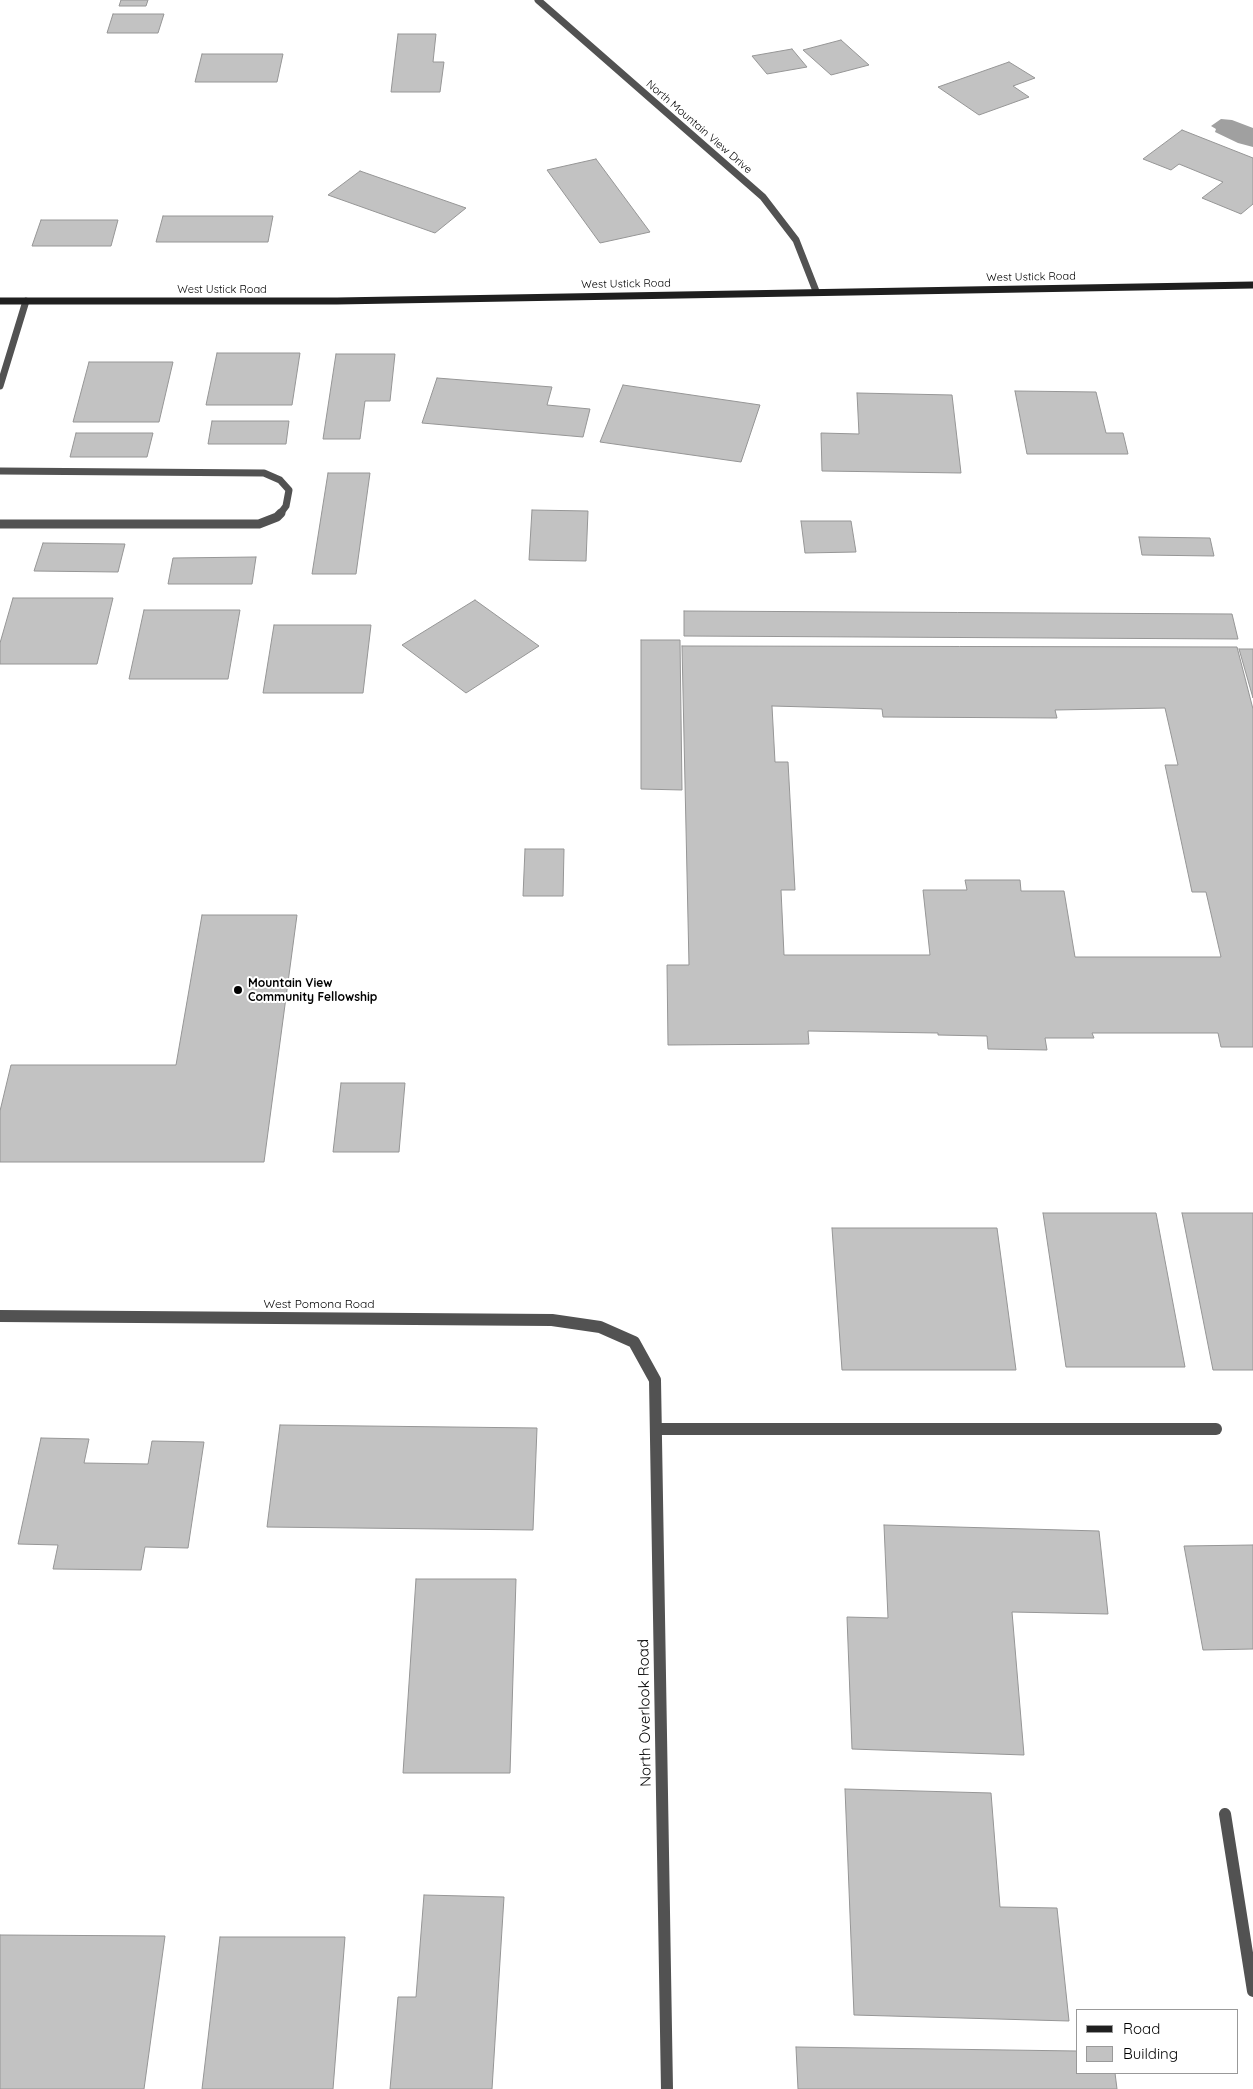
<!DOCTYPE html>
<html>
<head>
<meta charset="utf-8">
<style>
	body { margin:0 }
	#map { position:relative; width:1253px; height:2089px; overflow:hidden; background:#fff; font-family:Quicksand,sans-serif }
	canvas { display:block }
	.legend { position:absolute; left:1076px; top:2009px; width:162px; height:65px; box-sizing:border-box; background:#fff; border:1px solid #999; margin:0; padding:6px 9px; list-style:none; font-size:15px; color:#000 }
	.legend li { display:flex; align-items:center; gap:10px; height:25px }
	.legend b { width:25px; border:1px solid #999 }
</style>
</head>
<body>
<div id="map">
<canvas width="1253" height="2089"></canvas>
<ul class="legend">
<li><b style="height:6px;background:#1f1f1f"></b>Road</li>
<li><b style="height:14px;background:#c2c2c2"></b>Building</li>
</ul>
</div>
<script>
const context = document.querySelector('canvas').getContext('2d');
context.lineJoin = 'round';
function paint(path, color) { context.fillStyle = color; context.fill(path, 'evenodd'); }
const shape = rows => new Path2D(rows.map(r => 'M' + r).join(''));
function trace(path, color, width, dash) { context.strokeStyle = color; context.lineWidth = width; context.lineCap = dash ? 'butt' : 'round'; context.setLineDash(dash || []); context.stroke(path); }
function write(font, color, halo, rows, align = 'center') {
  context.font = font + ' Quicksand,sans-serif'; context.lineWidth = 4; context.setLineDash([]); context.textBaseline = 'middle'; context.strokeStyle = halo; context.fillStyle = color; for (const [text, x, y, turn = 0] of rows) {
    context.save(); context.translate(x, y); context.rotate((+turn || 0) * Math.PI / 180); context.textAlign = isNaN(turn) ? turn : align; if (halo) context.strokeText(text, 0, 0); context.fillText(text, 0, 0); context.restore();
  }
}
paint(shape([
	[1221,119,1232,120,1253,128,1253,147,1238,143,1215,132,1216,129,1211,126]
]), '#a0a0a0');
const building = shape([
	[121,0,148,0,146,6,119,6,121,0],
	[113,14,164,14,158,33,107,33,113,14],
	[398,34,436,34,433,62,444,62,440,92,391,92,398,34],
	[841,40,869,65,831,75,803,50,841,40],
	[792,49,807,67,767,74,752,56,792,49],
	[202,54,283,54,277,82,195,82,202,54],
	[1009,62,1035,78,1013,86,1029,97,979,115,938,87,1009,62],
	[1182,130,1253,158,1253,204,1241,214,1202,198,1223,182,1179,164,1171,170,1143,159,1182,130],
	[596,159,650,232,600,243,547,170,596,159],
	[360,171,466,208,435,233,328,195,360,171],
	[163,216,273,216,268,242,156,242,163,216],
	[41,220,118,220,111,246,32,246,41,220],
	[217,353,300,353,292,405,206,405,217,353],
	[336,354,395,354,390,401,365,401,360,439,323,439,336,354],
	[89,362,173,362,159,422,73,422,89,362],
	[437,378,552,387,547,405,590,409,583,437,422,423,437,378],
	[623,385,760,405,741,462,600,442,623,385],
	[1015,391,1096,392,1106,433,1123,433,1128,454,1027,454,1015,391],
	[857,393,952,395,961,473,822,471,821,433,859,434,857,393],
	[212,421,289,421,286,444,208,444,212,421],
	[76,433,153,433,147,457,70,457,76,433],
	[328,473,370,473,356,574,312,574,328,473],
	[532,510,588,511,586,561,529,560,532,510],
	[801,521,851,521,856,552,805,553,801,521],
	[1139,537,1210,538,1214,556,1142,555,1139,537],
	[43,543,125,544,118,572,34,571,43,543],
	[256,557,252,584,168,584,173,558,256,557],
	[13,598,113,598,97,664,0,664,0,643,13,598],
	[475,600,539,646,466,693,402,645,475,600],
	[144,610,240,610,228,679,129,679,144,610],
	[684,611,1232,614,1238,639,684,636,684,611],
	[274,625,371,625,363,693,263,693,274,625],
	[641,640,680,640,682,790,641,789,641,640],
	[682,646,1237,647,1253,709,1253,1047,1221,1047,1218,1033,1092,1033,1094,1038,1045,1038,1047,1050,988,1049,987,1036,938,1035,938,1033,808,1031,809,1044,668,1045,667,965,689,965,682,646],
	[772,706,882,709,883,717,1057,718,1055,710,1165,708,1178,765,1165,765,1192,892,1206,892,1221,957,1075,957,1064,891,1021,891,1020,880,965,880,967,890,923,890,930,955,784,955,781,890,795,890,788,762,775,762,772,706],
	[1239,649,1253,649,1253,698,1239,649],
	[525,849,564,849,563,896,523,896,525,849],
	[202,915,297,915,264,1162,0,1162,0,1111,11,1065,176,1065,202,915],
	[341,1083,405,1083,399,1152,333,1152,341,1083],
	[1043,1213,1156,1213,1185,1367,1066,1367,1043,1213],
	[1182,1213,1253,1213,1253,1370,1213,1370,1182,1213],
	[832,1228,997,1228,1016,1370,842,1370,832,1228],
	[280,1425,537,1428,533,1530,267,1527,280,1425],
	[41,1438,89,1439,84,1463,148,1464,152,1441,204,1442,188,1548,145,1547,141,1570,53,1569,58,1545,18,1544,41,1438],
	[884,1525,1099,1531,1108,1614,1012,1612,1024,1755,852,1749,847,1617,888,1618,884,1525],
	[1253,1545,1253,1649,1203,1650,1184,1546,1253,1545],
	[416,1579,516,1579,510,1773,403,1773,416,1579],
	[845,1789,991,1793,1000,1907,1057,1908,1069,2021,854,2015,845,1789],
	[424,1895,504,1897,492,2089,390,2089,398,1997,416,1997,424,1895],
	[0,1935,165,1936,144,2089,0,2089,0,1935],
	[220,1937,345,1937,333,2089,202,2089,220,1937],
	[796,2047,1077,2051,1077,2073,1115,2073,1117,2089,798,2089,796,2047]
]);
paint(building, '#c2c2c2');
trace(building, '#969696', 1);
trace(shape([
	[0,471,264,473,280,480,289,490,286,506,280,514]
]), '#525252', 7);
trace(shape([
	[0,524,259,524,277,517,281,513]
]), '#525252', 9);
trace(shape([
	[656,1429,1216,1429]
]), '#525252', 12);
trace(shape([
	[0,386,26,301]
]), '#525252', 7);
trace(shape([
	[0,1316,552,1320,600,1327,634,1342,655,1380,667,2089],
	[1225,1814,1253,1991]
]), '#525252', 12);
trace(shape([
	[538,0,763,197,796,240,816,291]
]), '#525252', 7);
trace(shape([
	[0,301,337,301,1253,285]
]), '#1f1f1f', 7);
for (const [x, y, r, color] of [
	[238,990,5,"#000"]
]) { const dot = new Path2D(); dot.arc(x, y, r, 0, 2 * Math.PI); context.fillStyle = color; context.fill(dot); trace(dot, '#fff', 2); }
write('11px', '#000', '#fff', [
	["North Mountain View Drive",699,127,41],
	["West Ustick Road",1031,277,-1],
	["West Ustick Road",626,284,-1],
	["West Ustick Road",222,290]
]);
write('bold 12px', '#000', '#fff', [
	["Mountain View",248,983],
	["Community Fellowship",248,997]
], 'left');
write('12px', '#000', '#fff', [
	["West Pomona Road",319,1304]
]);
write('15px', '#000', '#fff', [
	["North Overlook Road",645,1713,-91]
]);
</script>
</body>
</html>
